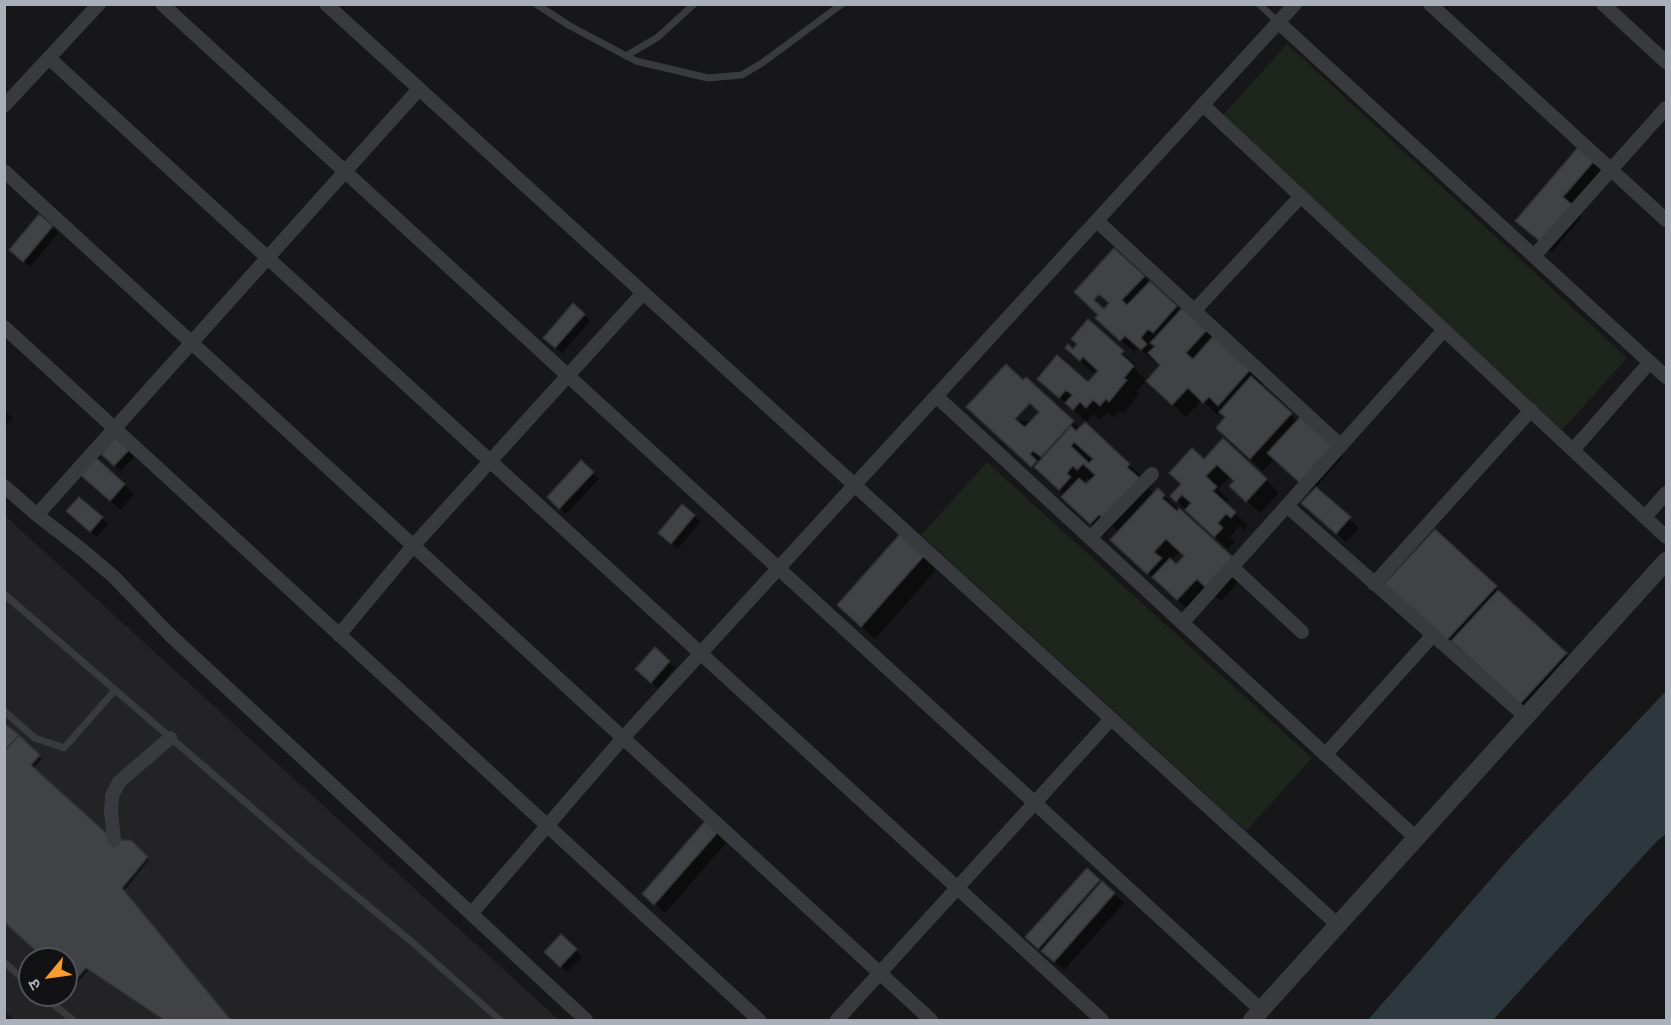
<!DOCTYPE html>
<html>
<head>
<meta charset="utf-8">
<style>
	body { margin:0 }
	#map { position:relative; width:1671px; height:1025px; overflow:hidden; background:#171719; font-family:"Noto Sans","Noto Sans Devanagari",sans-serif }
	canvas { display:block }
	.frame { position:absolute; inset:0; border:6px solid #a9b0ba; pointer-events:none }
	.north { position:absolute; left:18px; top:947px; width:60px; height:60px; box-sizing:border-box; background:#121214; border:2px solid #4e5156; border-radius:50%; rotate:241deg; font-size:16px; font-weight:700; line-height:24px; text-align:center; color:#a9b0ba }
	.north::after { content:''; display:block; margin:auto; width:21px; height:27px; background:#f99c2f; clip-path:polygon(50% 0,100% 100%,50% 72%,0 100%) }
</style>
</head>
<body>
<div id="map">
<canvas width="1671" height="1025"></canvas>
<div class="frame"></div>
<div class="north">उ</div>
</div>
<script>
const context = document.querySelector('canvas').getContext('2d');
context.lineJoin = 'round';
function paint(path, color) { context.fillStyle = color; context.fill(path, 'evenodd'); }
const shape = rows => new Path2D(rows.map(r => 'M' + r).join(''));
function trace(path, color, width, dash) { context.strokeStyle = color; context.lineWidth = width; context.lineCap = dash ? 'butt' : 'round'; context.setLineDash(dash || []); context.stroke(path); }
paint(shape([
	[4,515,559,1020,15,1020,5,1012],
	[30,959,66,959,66,995,30,995]
]), '#232326');
paint(shape([
	[1287,44,1627,358,1562,430,1222,116],
	[987,462,1312,758,1246,831,921,535]
]), '#1d251d');
paint(shape([
	[1666,691,1666,834,1657,841,1493,1020,1368,1020,1511,856]
]), '#2c383e');
paint(shape([
	[1580,148,1605,170,1573,207,1582,217,1552,252,1527,230],
	[39,216,58,233,30,267,17,256],
	[1114,250,1181,311,1183,309,1263,383,1260,387,1298,422,1333,447,1343,457,1315,488,1359,528,1346,542,1313,512,1312,493,1275,458,1263,471,1231,441,1227,418,1221,411,1217,415,1202,400,1186,417,1161,393,1162,365,1157,360,1155,362,1138,347,1134,352,1110,331],
	[573,305,590,321,562,353,551,344],
	[1088,321,1136,365,1134,368,1146,380,1136,392,1139,394,1123,414,1120,411,1114,417,1107,412,1100,420,1093,414,1085,424,1142,477,1140,480,1154,494,1158,490,1247,573,1221,601,1210,591,1191,612,1125,553,1119,532,1112,526,1104,536,1076,510,1065,495,981,420,1073,422,1080,429,1087,422,1052,391,1089,384,1099,372,1096,369,1093,373,1067,348,1074,351,1079,345],
	[1087,478,1091,481,1086,486,1083,483],
	[1180,551,1185,556,1176,566,1170,561],
	[4,410,13,418,4,427],
	[128,451,134,457,121,471,109,460],
	[93,457,134,494,120,510,89,482],
	[1204,461,1266,480,1279,493,1260,513,1244,499,1236,481,1230,476,1218,490,1229,500,1225,504,1248,526,1245,530,1240,526,1230,537,1235,542,1228,549,1172,496],
	[581,462,599,479,566,514,549,497],
	[79,499,108,524,97,537,74,517],
	[682,506,700,522,678,549,666,539],
	[923,557,936,570,875,639,852,618],
	[1496,587,1509,600,1508,601,1579,667,1534,716,1463,650,1460,653,1399,597],
	[655,649,675,668,658,688,643,675],
	[4,725,42,759,33,769,114,841,130,842,149,860,124,891,229,1020,165,1020,89,969,76,985,66,976,66,959,47,959],
	[716,831,726,843,665,913,654,903],
	[1087,870,1124,903,1064,970,1036,946],
	[561,937,582,957,567,972,546,952]
]), '#0007');
const building = shape([
	[1580,145,1596,159,1563,197,1574,206,1542,243,1515,221,1580,145],
	[39,214,53,226,23,262,9,250,39,214],
	[1114,248,1145,276,1122,300,1127,305,1150,281,1177,306,1153,333,1148,329,1141,338,1147,344,1141,350,1125,336,1120,341,1095,318,1098,315,1074,292,1114,248],
	[1099,294,1109,303,1104,309,1094,300,1099,294],
	[573,303,585,314,555,348,543,338,573,303],
	[1183,307,1208,329,1186,353,1193,359,1214,335,1251,369,1218,406,1209,397,1203,403,1188,388,1172,405,1146,381,1160,365,1148,353,1155,346,1150,343,1183,307],
	[1088,319,1124,351,1121,354,1134,366,1124,378,1127,380,1109,402,1106,399,1100,406,1093,400,1086,408,1080,402,1073,410,1065,403,1072,395,1066,390,1059,398,1037,379,1057,355,1088,382,1098,371,1083,357,1080,361,1065,348,1068,344,1073,349,1077,344,1071,339,1088,319],
	[1006,364,1023,380,1026,377,1074,421,1041,457,1033,451,1030,454,1037,461,1031,467,966,407,1006,364],
	[1251,376,1292,413,1250,459,1216,428,1225,417,1219,412,1251,376],
	[1030,403,1039,412,1025,427,1015,419,1030,403],
	[1301,416,1334,446,1300,483,1267,453,1301,416],
	[1085,422,1130,464,1127,467,1143,481,1106,521,1099,515,1090,524,1061,497,1079,478,1086,484,1095,475,1083,464,1077,470,1073,466,1067,473,1071,477,1059,490,1034,467,1071,426,1076,431,1085,422],
	[115,438,129,450,114,466,101,454,115,438],
	[1223,438,1267,479,1246,502,1229,486,1234,481,1217,465,1206,476,1217,487,1213,491,1236,512,1231,518,1226,514,1218,523,1223,528,1214,537,1185,510,1191,503,1182,495,1176,502,1170,496,1181,484,1169,473,1192,448,1204,459,1223,438],
	[1074,442,1093,459,1089,463,1071,446,1074,442],
	[93,455,125,484,110,501,78,473,93,455],
	[581,460,594,472,559,509,547,497,581,460],
	[1316,487,1351,517,1336,534,1301,503,1316,487],
	[1158,488,1165,495,1162,498,1177,511,1179,508,1235,559,1207,589,1197,579,1177,600,1152,577,1170,558,1176,564,1184,556,1166,539,1154,552,1162,558,1147,574,1110,540,1158,488],
	[79,497,103,517,90,532,66,511,79,497],
	[682,504,695,515,671,544,658,533,682,504],
	[1435,529,1497,586,1446,641,1384,584,1435,529],
	[900,534,924,556,861,627,837,605,900,534],
	[1498,590,1567,653,1520,704,1451,641,1498,590],
	[655,647,670,661,651,683,635,669,655,647],
	[4,723,19,735,4,751,4,723],
	[19,735,40,755,31,765,114,840,131,840,148,857,122,888,231,1020,164,1020,86,968,72,984,66,978,66,959,45,959,4,922,4,751,19,735],
	[706,820,718,832,654,905,642,894,706,820],
	[1087,868,1100,880,1038,949,1025,937,1087,868],
	[1102,881,1115,893,1054,962,1041,951,1102,881],
	[561,934,577,949,560,967,544,952,561,934]
]);
paint(building, '#414246');
trace(building, '#313135', 1.5);
trace(shape([
	[536,4,570,26,636,61,708,78,742,75,762,63,842,4],
	[1259,4,1278,22],
	[626,56,658,37,694,4],
	[4,594,310,858,412,942,500,1020],
	[4,711,35,738,64,748,115,690],
	[4,962,30,985],
	[42,995,73,1020]
]), '#383a3e', 7);
trace(shape([
	[162,4,1261,1010],
	[326,4,1338,925],
	[1430,4,1666,220],
	[1603,4,1666,62],
	[1278,22,1666,377],
	[50,59,1102,1020],
	[1203,105,1666,537],
	[4,106,99,4],
	[4,171,931,1020],
	[1097,221,1341,446],
	[1534,256,1666,108],
	[1194,311,1301,196],
	[4,327,759,1020],
	[936,396,1416,838],
	[1573,450,1650,362],
	[4,486,37,515,81,549,113,576,170,635,586,1020],
	[1287,506,1526,717],
	[37,515,419,89],
	[1645,517,1666,493],
	[1090,538,1152,474],
	[1232,567,1302,632],
	[1374,584,1531,410],
	[1182,623,1444,330],
	[339,635,413,546,643,293],
	[1325,755,1433,635],
	[114,840,111,812,112,796,119,782,170,738],
	[471,914,623,738,1295,4],
	[837,1020,1111,719]
]), '#383a3e', 14);
trace(shape([
	[1252,1020,1666,561]
]), '#383a3e', 18);
</script>
</body>
</html>
